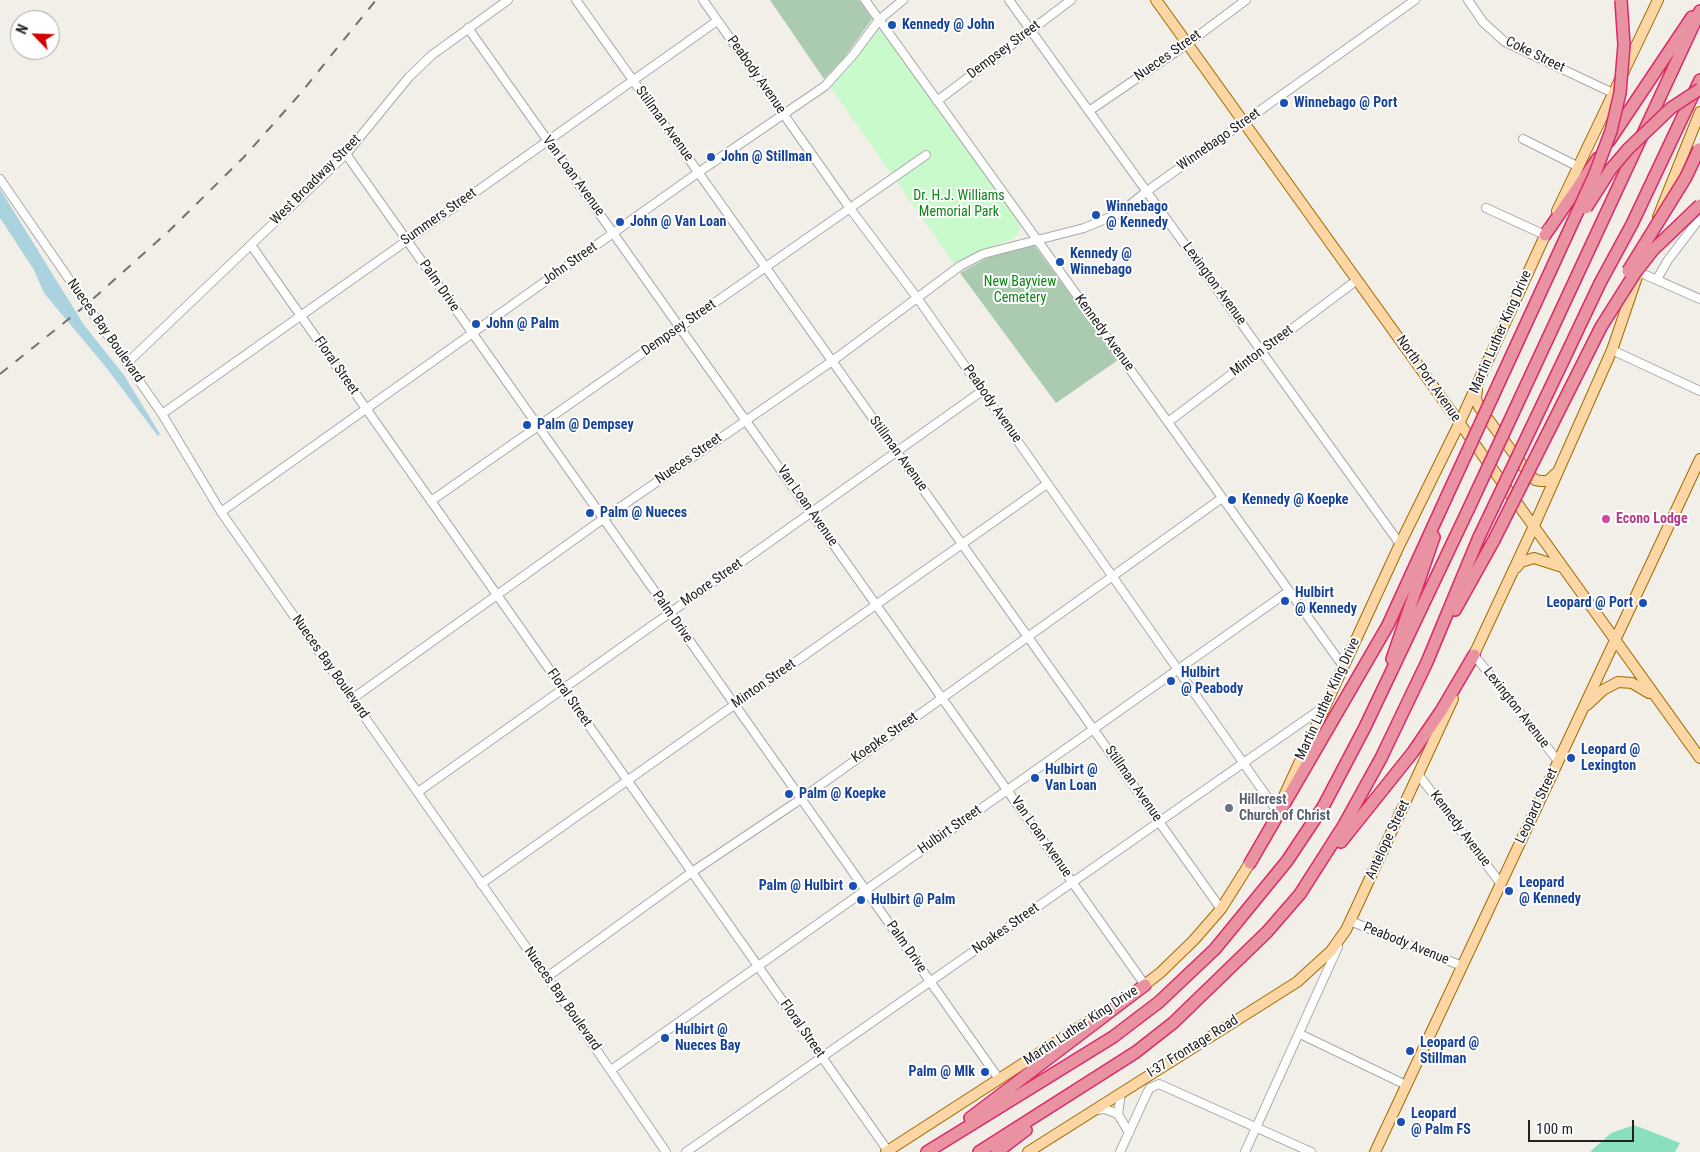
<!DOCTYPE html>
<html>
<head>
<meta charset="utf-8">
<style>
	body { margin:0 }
	#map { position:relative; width:1700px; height:1152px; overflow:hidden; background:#f2efe9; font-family:"Roboto Condensed",sans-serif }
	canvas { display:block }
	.north { position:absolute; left:10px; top:10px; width:50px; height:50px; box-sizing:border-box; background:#fff; border:1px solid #a7a7a7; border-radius:50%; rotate:294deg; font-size:14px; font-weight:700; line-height:20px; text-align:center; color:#222 }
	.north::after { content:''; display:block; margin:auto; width:18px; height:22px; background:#d40000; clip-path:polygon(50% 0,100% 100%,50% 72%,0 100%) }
	.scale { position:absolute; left:1528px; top:1120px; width:106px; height:22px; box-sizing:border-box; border:2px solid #222; border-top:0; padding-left:6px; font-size:15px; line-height:18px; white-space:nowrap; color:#222; -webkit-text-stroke:4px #fff; paint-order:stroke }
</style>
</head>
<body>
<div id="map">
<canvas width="1700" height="1152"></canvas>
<div class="north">N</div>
<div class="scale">100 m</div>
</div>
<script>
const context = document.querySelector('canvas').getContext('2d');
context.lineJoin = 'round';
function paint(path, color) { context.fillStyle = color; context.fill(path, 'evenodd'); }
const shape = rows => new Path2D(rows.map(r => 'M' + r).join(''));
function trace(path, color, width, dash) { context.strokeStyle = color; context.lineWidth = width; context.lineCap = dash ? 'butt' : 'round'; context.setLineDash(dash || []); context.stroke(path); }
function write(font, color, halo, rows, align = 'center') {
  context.font = font + ' "Roboto Condensed",sans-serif'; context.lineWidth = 4; context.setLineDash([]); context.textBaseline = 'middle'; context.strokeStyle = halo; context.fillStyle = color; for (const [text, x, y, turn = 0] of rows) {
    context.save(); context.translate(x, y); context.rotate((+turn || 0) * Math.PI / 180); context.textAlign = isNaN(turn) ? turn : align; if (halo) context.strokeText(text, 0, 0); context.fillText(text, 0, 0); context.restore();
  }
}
paint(shape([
	[770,0,859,0,872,19,844,58,824,79],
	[1034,245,1118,360,1056,403,960,273,994,254]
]), '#aacbaf');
paint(shape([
	[879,30,882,32,1018,221,1020,231,1015,238,978,252,955,265,830,86,845,72,875,32]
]), '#c8facc');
paint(shape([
	[1634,1125,1680,1143,1675,1152,1590,1152,1611,1133]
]), '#88e0be');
paint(shape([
	[0,189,84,325,124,375,160,434,158,436,105,366,44,293,34,270,0,218]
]), '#aad3df');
const minor = shape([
	[576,0,1221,909],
	[703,0,849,207,918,299,1277,811],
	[865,0,1343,666],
	[1009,0,1400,544],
	[1468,0,1483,22,1505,42,1615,94],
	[468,28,1145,985],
	[937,101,1071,0],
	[1089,111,1187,44,1246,0],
	[1523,139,1579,167],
	[346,154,999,1079],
	[0,179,162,414,221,512,547,977,666,1152],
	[1486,208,1545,235],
	[251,245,888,1151],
	[1639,272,1700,299],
	[1657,279,1668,260,1700,218],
	[1612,350,1700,391],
	[127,363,346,154,409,77,432,55,508,0],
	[162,414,717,21],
	[1168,422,1357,280],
	[431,501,926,155],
	[221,512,699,172,825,86,853,55,879,20,903,0],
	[1474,655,1558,761],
	[352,699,603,519,831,362,960,266,983,254,1084,228,1120,213,1147,191,1415,0],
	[1418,774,1501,884],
	[418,792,982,391],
	[481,884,1047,484],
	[1350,921,1462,966],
	[547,977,692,872,801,799,1222,498],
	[1300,1034,1406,1085],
	[611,1070,1289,591],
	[1121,1093,1118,1114,1129,1133],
	[1096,1110,1105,1109,1118,1114],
	[686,1152,1325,706],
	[1120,1152,1147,1093,1150,1088,1159,1084,1311,1152],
	[1245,1152,1338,947]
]);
const major = shape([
	[1156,0,1700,758],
	[1557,211,1658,0],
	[1658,217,1700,112],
	[1477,390,1476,399,1479,407,1529,474,1535,480,1541,481,1548,481,1555,474],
	[1516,568,1521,562,1534,558,1559,566],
	[1471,661,1533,528,1612,350,1639,271],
	[1587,705,1603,690,1618,682,1632,683,1649,693],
	[1283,798,1400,544,1459,424,1548,229],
	[1139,989,1160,973,1194,940,1221,909,1253,858],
	[886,1152,1095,1017],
	[1028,1152,1297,982,1331,951,1346,930,1453,699],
	[1375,1152,1700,459]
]);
const highway = shape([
	[1609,141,1692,17],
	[1545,235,1598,158],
	[1548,338,1700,11],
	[1564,359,1600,283,1632,224,1700,80],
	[1455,610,1494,540],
	[1392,659,1434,537],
	[1341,842,1413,752,1441,711,1474,655],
	[1250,863,1388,625,1446,498],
	[970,1118,1145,985],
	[927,1152,1113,1037,1159,1002,1215,949,1287,861,1323,807,1365,727,1468,510],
	[979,1152,1136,1052,1173,1023,1267,932,1300,894,1344,825,1381,758,1427,662,1479,537],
	[997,1152,1026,1130]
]);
trace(minor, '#a9a9a9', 10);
trace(major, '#a06b00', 12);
trace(highway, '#dc2a67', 14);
trace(minor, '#fff', 8);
trace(major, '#fcd6a4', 10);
trace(highway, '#e892a2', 11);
trace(shape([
	[0,374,85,306,170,230,244,157,300,94,376,0]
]), '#707070', 2, [10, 10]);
const highwayBridge = shape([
	[1586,208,1611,169,1628,149,1671,108,1700,89],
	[1628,271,1686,177,1699,149],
	[1446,498,1594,176,1611,131,1620,93,1624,45,1621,0],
	[1468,510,1548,338],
	[1479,537,1564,359],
	[1494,540,1601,327,1635,273,1653,250,1700,205]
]);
trace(highwayBridge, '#dc2a67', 14, []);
trace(highwayBridge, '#e892a2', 11);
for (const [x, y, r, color] of [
	[892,25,5,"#1a4fb4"],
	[1284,103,5,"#1a4fb4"],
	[711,157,5,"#1a4fb4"],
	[1096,215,5,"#1a4fb4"],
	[620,222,5,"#1a4fb4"],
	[1060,262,5,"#1a4fb4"],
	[476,324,5,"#1a4fb4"],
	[527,425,5,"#1a4fb4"],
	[1232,500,5,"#1a4fb4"],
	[590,513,5,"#1a4fb4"],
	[1606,519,5,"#d1479c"],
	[1285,601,5,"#1a4fb4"],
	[1643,603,5,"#1a4fb4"],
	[1171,681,5,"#1a4fb4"],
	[1571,758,5,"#1a4fb4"],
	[1035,778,5,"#1a4fb4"],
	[789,794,5,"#1a4fb4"],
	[1229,808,5,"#6b7280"],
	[853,886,5,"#1a4fb4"],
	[1509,891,5,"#1a4fb4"],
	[861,900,5,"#1a4fb4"],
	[665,1038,5,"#1a4fb4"],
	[1410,1051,5,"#1a4fb4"],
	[985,1072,5,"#1a4fb4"],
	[1401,1122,5,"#1a4fb4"]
]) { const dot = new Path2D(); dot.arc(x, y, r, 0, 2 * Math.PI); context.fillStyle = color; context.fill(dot); trace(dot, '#fff', 2); }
write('bold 14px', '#164399', '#fff', [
	["Kennedy @ John",902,25],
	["Winnebago @ Port",1294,103],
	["John @ Stillman",721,157],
	["Winnebago",1106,207],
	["@ Kennedy",1106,223],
	["John @ Van Loan",630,222],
	["Kennedy @",1070,254],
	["Winnebago",1070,270],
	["John @ Palm",486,324],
	["Palm @ Dempsey",537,425],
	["Kennedy @ Koepke",1242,500],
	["Palm @ Nueces",600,513],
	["Hulbirt",1295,593],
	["@ Kennedy",1295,609],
	["Leopard @ Port",1633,603,"right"],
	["Hulbirt",1181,673],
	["@ Peabody",1181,689],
	["Leopard @",1581,750],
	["Lexington",1581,766],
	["Hulbirt @",1045,770],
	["Van Loan",1045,786],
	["Palm @ Koepke",799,794],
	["Leopard",1519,883],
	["@ Kennedy",1519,899],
	["Palm @ Hulbirt",843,886,"right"],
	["Hulbirt @ Palm",871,900],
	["Hulbirt @",675,1030],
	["Nueces Bay",675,1046],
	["Leopard @",1420,1043],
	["Stillman",1420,1059],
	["Palm @ Mlk",975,1072,"right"],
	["Leopard",1411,1114],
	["@ Palm FS",1411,1130]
], 'left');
write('14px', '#222', '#fff', [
	["Dempsey Street",1004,50,-37],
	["Coke Street",1535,55,26],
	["Nueces Street",1168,56,-35],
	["Peabody Avenue",756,75,55],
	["Stillman Avenue",664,124,54],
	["Winnebago Street",1219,140,-35],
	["Van Loan Avenue",573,176,54],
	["West Broadway Street",316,180,-45],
	["Summers Street",439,217,-35],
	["John Street",570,264,-35],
	["Lexington Avenue",1214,284,54],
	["Palm Drive",439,286,55],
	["Dempsey Street",679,328,-35],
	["Nueces Bay Boulevard",105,331,55],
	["Martin Luther King Drive",1501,332,-66],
	["Kennedy Avenue",1104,333,54],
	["Minton Street",1262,351,-37],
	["Floral Street",336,366,55],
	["North Port Avenue",1428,379,55],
	["Peabody Avenue",992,404,55],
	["Stillman Avenue",898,454,54],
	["Nueces Street",689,459,-35],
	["Van Loan Avenue",807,506,55],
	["Moore Street",712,583,-35],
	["Palm Drive",672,617,55],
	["Nueces Bay Boulevard",330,667,55],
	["Minton Street",764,684,-35],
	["Floral Street",569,698,55],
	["Martin Luther King Drive",1328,699,-65],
	["Lexington Avenue",1516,708,52],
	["Koepke Street",885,738,-35],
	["Stillman Avenue",1133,784,55],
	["Leopard Street",1537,806,-65],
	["Kennedy Avenue",1460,829,53],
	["Hulbirt Street",950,830,-35],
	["Van Loan Avenue",1041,837,55],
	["Antelope Street",1388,840,-65],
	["Noakes Street",1006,929,-35],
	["Peabody Avenue",1406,944,22],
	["Palm Drive",906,947,55],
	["Nueces Bay Boulevard",562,999,55],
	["Martin Luther King Drive",1081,1026,-33],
	["Floral Street",802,1029,55],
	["I-37 Frontage Road",1193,1047,-32]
]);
write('14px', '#0c8416', '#fff', [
	["Dr. H.J. Williams",959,196],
	["Memorial Park",959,212],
	["New Bayview",1020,282],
	["Cemetery",1020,298]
]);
write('bold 14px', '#b23c85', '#fff', [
	["Econo Lodge",1616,519]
], 'left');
write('bold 14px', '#5b616d', '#fff', [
	["Hillcrest",1239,800],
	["Church of Christ",1239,816]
], 'left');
</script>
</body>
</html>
